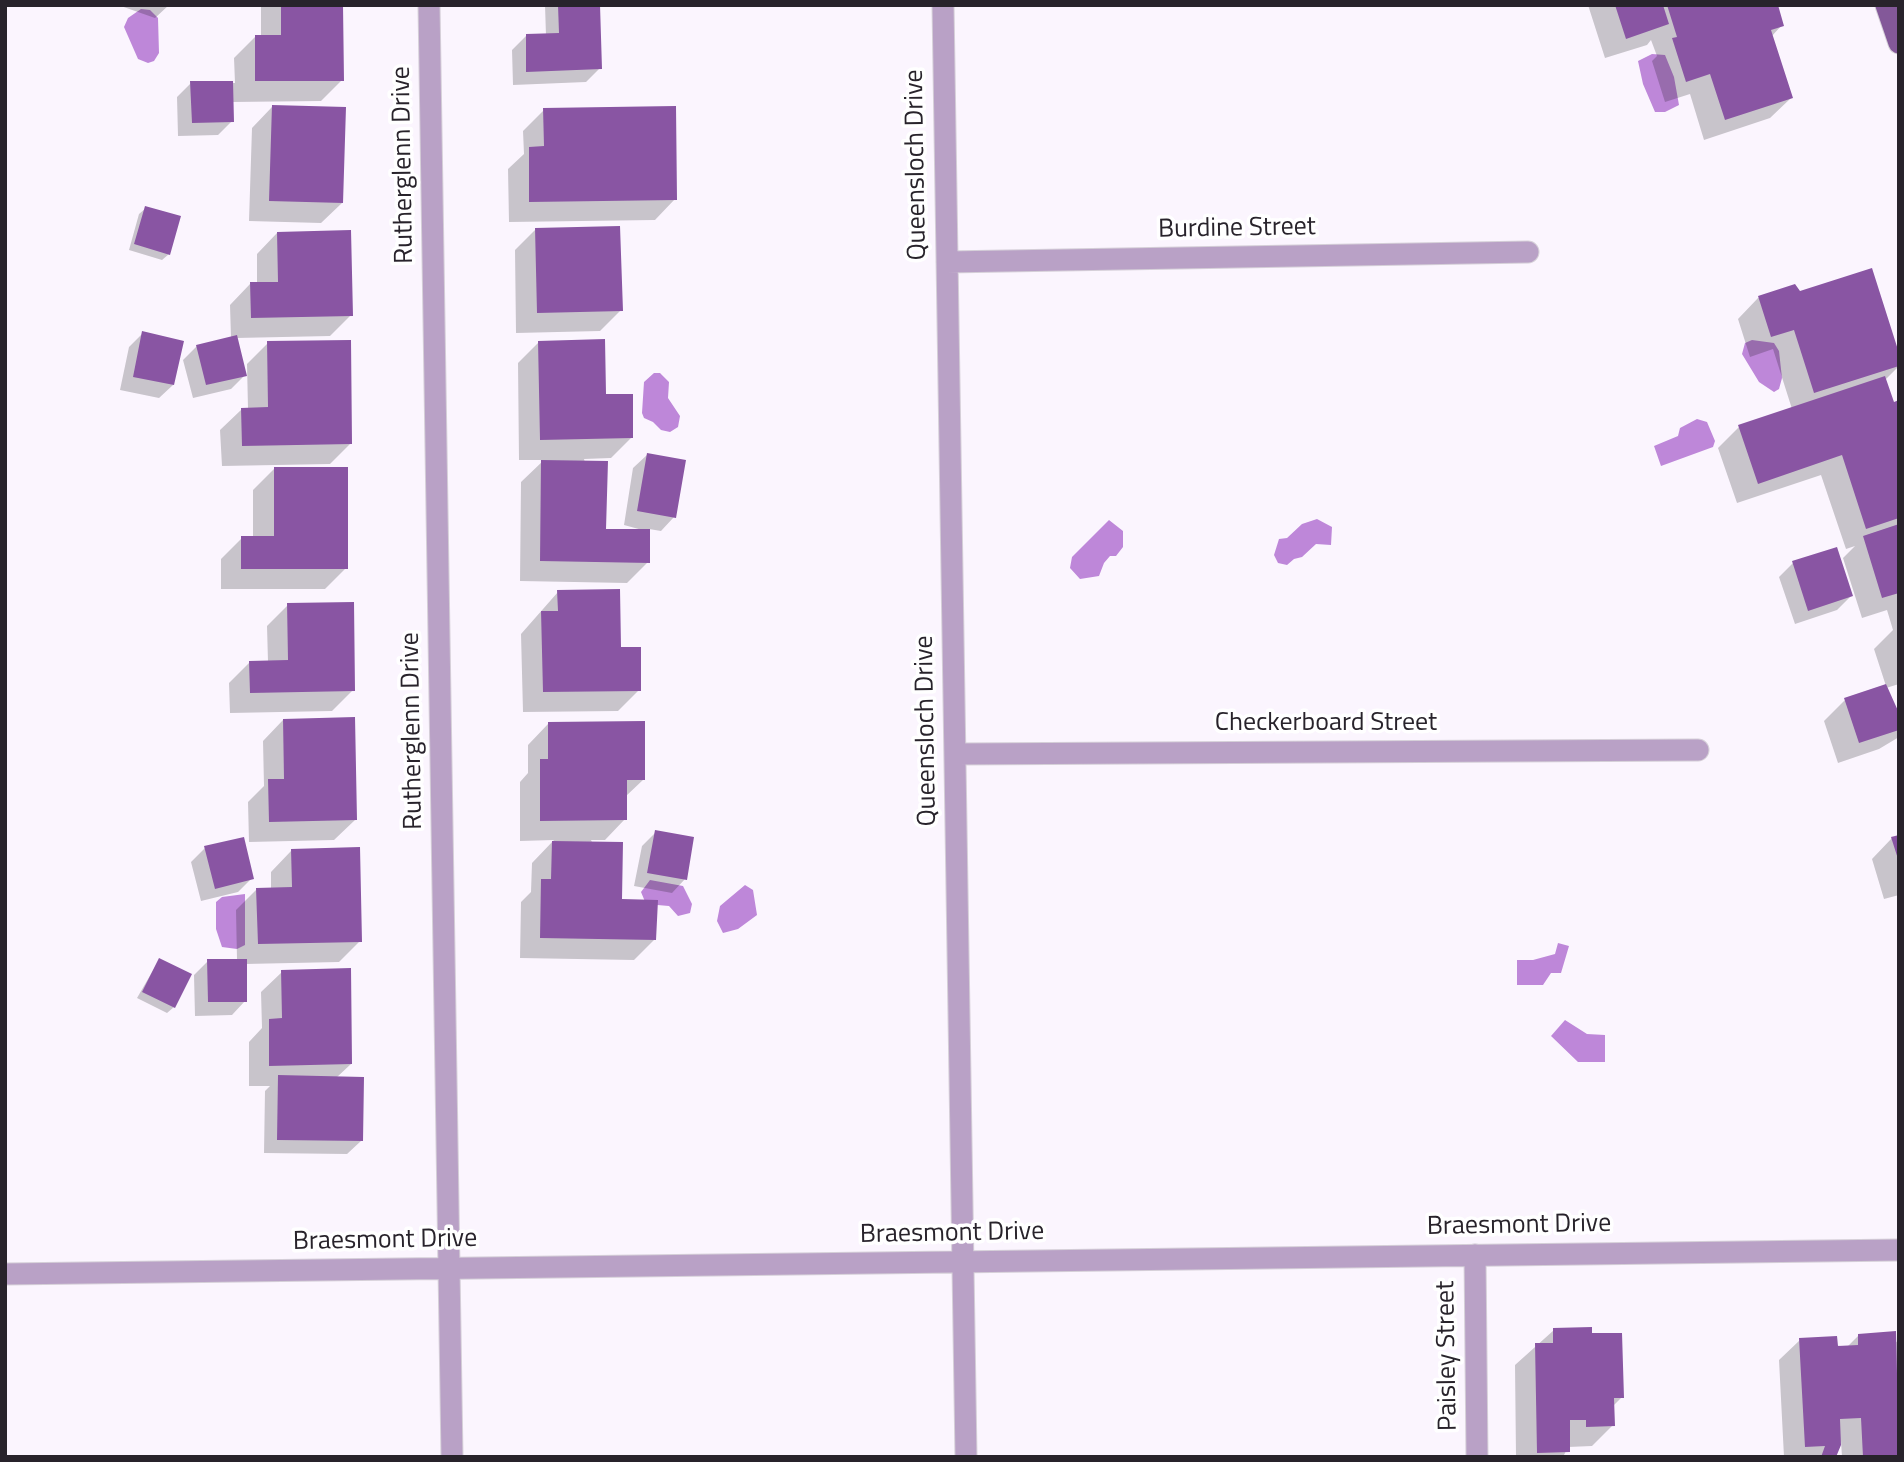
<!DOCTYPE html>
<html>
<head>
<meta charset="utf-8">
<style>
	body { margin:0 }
	#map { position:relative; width:1904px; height:1462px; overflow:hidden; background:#fbf5fe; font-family:"Titillium Web",sans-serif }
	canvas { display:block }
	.frame { position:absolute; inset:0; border:7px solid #28232b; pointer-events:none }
</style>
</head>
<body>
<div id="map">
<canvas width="1904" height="1462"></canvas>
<div class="frame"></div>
</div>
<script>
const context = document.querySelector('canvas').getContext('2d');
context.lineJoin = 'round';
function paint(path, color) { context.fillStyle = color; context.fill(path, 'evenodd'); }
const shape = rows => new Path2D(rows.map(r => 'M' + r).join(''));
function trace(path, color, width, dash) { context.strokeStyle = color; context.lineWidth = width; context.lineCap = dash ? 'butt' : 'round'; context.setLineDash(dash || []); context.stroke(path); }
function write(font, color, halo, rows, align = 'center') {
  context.font = font + ' "Titillium Web",sans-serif'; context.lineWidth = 7; context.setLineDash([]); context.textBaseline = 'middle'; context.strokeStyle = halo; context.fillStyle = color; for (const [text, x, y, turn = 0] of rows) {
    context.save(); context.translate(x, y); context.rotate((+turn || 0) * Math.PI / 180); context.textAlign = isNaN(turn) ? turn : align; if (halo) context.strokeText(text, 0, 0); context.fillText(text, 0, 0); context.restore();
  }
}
paint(shape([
	[141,9,150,10,158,18,159,53,154,61,148,63,138,59,124,27,128,18],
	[1652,54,1665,55,1674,77,1679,105,1665,112,1655,112,1643,84,1638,61],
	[1752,340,1774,343,1779,351,1782,378,1779,389,1774,392,1759,382,1742,354,1745,343],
	[654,373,660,373,669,382,668,398,680,416,678,427,670,432,661,430,653,422,644,418,642,413,644,382],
	[1697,419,1707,422,1715,441,1713,447,1661,466,1654,446,1678,436,1680,428],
	[1317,519,1332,527,1331,545,1316,544,1302,557,1294,559,1287,565,1278,563,1274,555,1279,539,1287,538,1302,524],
	[1109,520,1123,531,1123,547,1116,556,1110,556,1104,563,1099,576,1080,579,1070,568,1072,557],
	[650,880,683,886,692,904,690,913,678,916,669,906,646,904,641,892],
	[745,885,753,890,757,915,738,929,723,933,717,921,720,906],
	[245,894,245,945,237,949,222,947,216,929,216,902,222,897],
	[1558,943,1569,946,1561,973,1551,973,1543,985,1517,985,1517,960,1533,960,1555,954],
	[1565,1020,1587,1034,1605,1035,1605,1062,1578,1062,1551,1036]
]), '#be87d9');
paint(shape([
	[118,5,169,5,155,18],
	[261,5,342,5,342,80,321,101,232,102,232,121,218,135,178,136,177,97,191,83,235,83,234,58,255,37,261,37],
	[545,5,598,5,600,68,586,82,513,85,512,50,526,36,546,36],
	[1588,5,1776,5,1782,25,1771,37,1791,98,1770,118,1704,140,1690,94,1665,102,1652,61,1657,56,1651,40,1647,45,1605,58],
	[272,107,342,203,321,223,249,221,252,128],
	[544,110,675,199,655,220,509,222,508,169,524,154,523,131],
	[146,208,169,254,162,260,129,250,139,214],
	[535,230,621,310,600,331,516,333,515,250],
	[277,233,351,315,330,336,236,338,245,375,231,389,193,398,183,360,197,346,231,338,230,305,250,284,257,284,257,254],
	[1794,286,1799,293,1899,359,1899,366,1885,380,1893,404,1899,402,1899,684,1886,688,1899,715,1899,737,1879,749,1838,763,1824,721,1845,700,1886,686,1874,649,1893,630,1887,610,1862,618,1843,558,1855,546,1846,549,1821,475,1737,503,1718,448,1739,427,1792,409,1773,349,1750,357,1738,319,1758,298],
	[143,333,173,385,159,398,120,390,129,347],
	[539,342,604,396,631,438,611,458,584,459,605,530,646,531,624,525,633,468,647,455,674,517,661,531,649,529,648,562,627,583,520,581,521,482,544,460,519,460,518,363],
	[268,343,351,443,330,464,222,466,220,430,241,410,248,409,247,364],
	[274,469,346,568,325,589,221,589,221,559,242,538,253,538,253,490],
	[1793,563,1851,596,1837,610,1795,624,1779,577],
	[558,592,619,648,639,690,618,711,523,712,521,634],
	[288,605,353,690,332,711,230,713,229,683,250,662,268,662,267,626],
	[283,720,355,820,334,840,249,842,248,802,264,786,263,741],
	[548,724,644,779,625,797,625,819,605,840,591,840,620,901,655,939,634,960,520,958,521,902,531,892,532,863,554,840,520,841,520,782,528,773,528,745],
	[656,832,685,879,672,893,634,886,642,846],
	[1899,836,1899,895,1884,899,1872,859,1892,838],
	[205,848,252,878,238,892,201,901,191,862],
	[291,851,360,941,339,962,245,964,245,1001,232,1015,195,1016,194,975,208,961,237,960,236,910,257,889,271,889,271,872],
	[159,960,174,1007,167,1013,137,998],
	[282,972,351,1064,336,1078,361,1141,347,1154,264,1153,265,1091,270,1086,249,1086,249,1042,262,1028,261,992],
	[1554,1330,1591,1335,1622,1397,1613,1406,1613,1425,1592,1446,1568,1447,1563,1457,1516,1457,1515,1365],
	[1859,1335,1895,1343,1899,1340,1899,1457,1842,1457,1841,1441,1834,1457,1784,1457,1779,1360,1800,1340,1847,1347]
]), '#0003');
paint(shape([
	[281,5,343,5,344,81,255,81,255,35,281,35],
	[558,5,600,5,602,69,526,72,526,34,559,33],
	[1615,5,1663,5,1669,24,1626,39],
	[1667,5,1778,5,1784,26,1771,30,1793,98,1725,120,1710,74,1686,82,1672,38,1677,37],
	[190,81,233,81,234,122,192,123],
	[272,105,346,107,343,203,269,201],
	[676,106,677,200,529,202,529,147,544,146,543,108],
	[145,206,181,216,170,255,134,244],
	[620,226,623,311,537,313,535,228],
	[351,230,353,316,251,318,250,282,278,282,277,232],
	[1872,268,1899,353,1899,366,1814,393,1794,330,1771,337,1758,296,1795,284,1800,291],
	[142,331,184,341,174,385,133,377],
	[237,335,247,376,206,385,196,345],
	[605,339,606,394,633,394,633,438,540,440,538,341],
	[351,340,352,444,242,446,241,408,268,407,267,341],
	[1885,376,1894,402,1899,400,1899,518,1866,529,1842,455,1758,484,1738,425],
	[647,453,686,460,676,518,637,511],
	[541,460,608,461,606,529,650,529,650,563,540,561],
	[274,467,348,467,348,569,241,569,241,536,274,536],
	[1899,524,1899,593,1882,598,1863,536],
	[1837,547,1853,596,1808,611,1792,561],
	[620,589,621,647,641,647,641,691,543,692,541,611,558,611,557,590],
	[354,602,355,691,250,693,249,661,288,660,287,603],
	[1886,684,1899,713,1899,730,1859,743,1844,698],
	[355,717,357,820,269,822,268,779,284,779,283,719],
	[645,721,645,780,627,780,627,820,540,821,540,759,548,759,548,722],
	[655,830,694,837,687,880,647,873],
	[1899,835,1899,859,1898,859,1891,837],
	[244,837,254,879,215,889,204,846],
	[552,841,623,842,622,899,658,900,656,940,540,938,541,879,551,879],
	[360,847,362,942,258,944,256,888,292,887,291,849],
	[159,958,192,974,175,1008,142,992],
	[207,959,247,959,247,1002,208,1002],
	[351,968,352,1064,269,1066,269,1019,282,1018,281,970],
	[278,1075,364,1077,363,1141,277,1140],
	[1592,1327,1592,1333,1622,1333,1624,1398,1614,1398,1615,1426,1586,1427,1586,1420,1570,1420,1570,1452,1537,1453,1535,1343,1553,1343,1553,1328],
	[1896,1331,1899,1457,1863,1457,1861,1418,1840,1419,1841,1445,1836,1457,1821,1457,1825,1446,1805,1447,1799,1338,1837,1336,1838,1346,1858,1345,1858,1334]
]), '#8955a3');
const minor = shape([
	[429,5,452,1457],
	[943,5,966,1457],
	[947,262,1528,252],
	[955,754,1698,750],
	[1475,1255,1477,1457],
	[5,1274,1899,1250]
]);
const major = shape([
	[1886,5,1899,43]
]);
trace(minor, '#d5cfd8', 23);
trace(major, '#d5cfd8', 23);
trace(minor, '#b9a1c6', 21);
trace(major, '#835899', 21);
write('26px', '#28232b', '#fff', [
	["Rutherglenn Drive",404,165,-91],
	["Queensloch Drive",917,165,-91],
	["Burdine Street",1237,229,-1],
	["Checkerboard Street",1326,724],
	["Rutherglenn Drive",413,731,-91],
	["Queensloch Drive",927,731,-91],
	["Braesmont Drive",1519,1226,-1],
	["Braesmont Drive",952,1234,-1],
	["Braesmont Drive",385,1241,-1],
	["Paisley Street",1448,1356,-91]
]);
</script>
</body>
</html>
